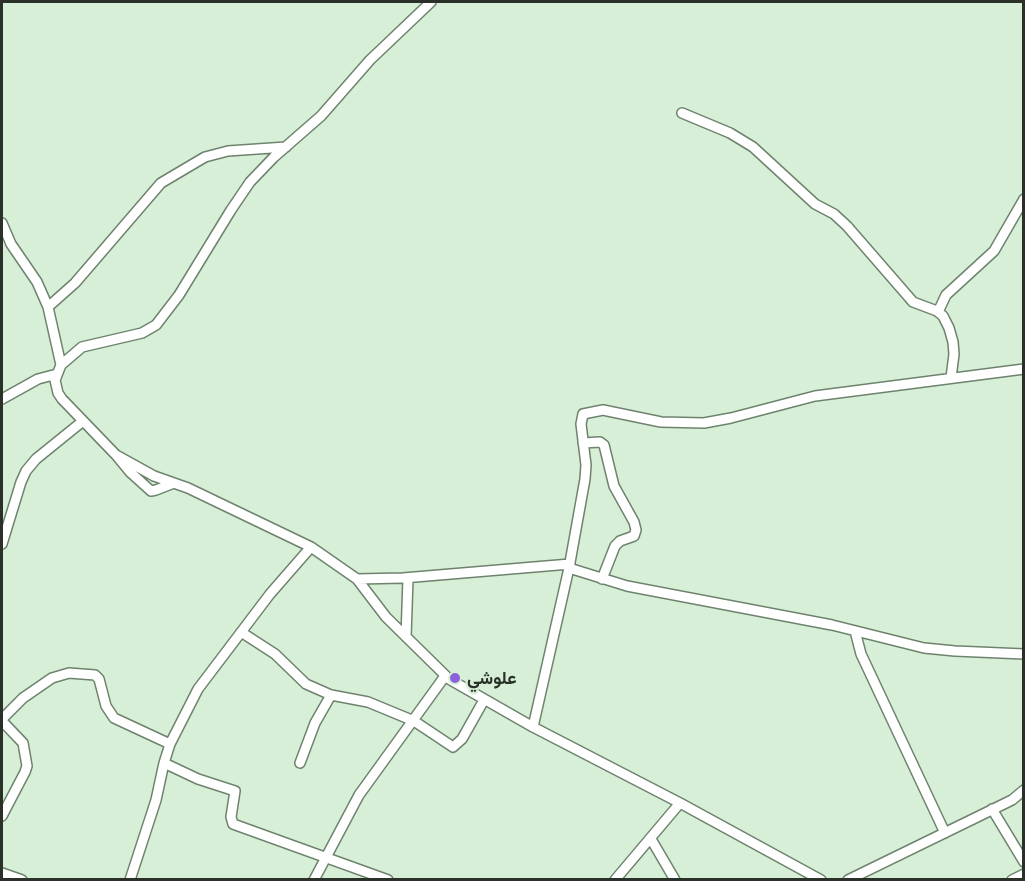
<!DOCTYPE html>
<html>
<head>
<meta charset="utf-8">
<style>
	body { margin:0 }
	#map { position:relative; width:1025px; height:881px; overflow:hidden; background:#d7efd7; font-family:Barlow,sans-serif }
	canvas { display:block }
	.frame { position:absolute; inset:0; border:3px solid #293129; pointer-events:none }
</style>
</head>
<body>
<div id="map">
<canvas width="1025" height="881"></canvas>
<div class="frame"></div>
</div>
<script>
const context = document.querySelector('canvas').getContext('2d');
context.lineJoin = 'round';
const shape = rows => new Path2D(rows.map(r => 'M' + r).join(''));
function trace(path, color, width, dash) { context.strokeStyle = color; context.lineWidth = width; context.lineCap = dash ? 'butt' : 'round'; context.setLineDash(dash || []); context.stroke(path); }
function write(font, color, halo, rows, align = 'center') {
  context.font = font + ' Barlow,Vazirmatn,sans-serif'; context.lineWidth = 4.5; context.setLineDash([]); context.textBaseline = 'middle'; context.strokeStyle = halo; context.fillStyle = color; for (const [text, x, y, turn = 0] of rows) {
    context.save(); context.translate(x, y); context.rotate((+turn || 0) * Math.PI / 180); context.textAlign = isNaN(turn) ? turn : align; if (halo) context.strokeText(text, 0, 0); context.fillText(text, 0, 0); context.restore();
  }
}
const minor = shape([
	[682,113,730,133,753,147,815,204,834,214,847,226,913,302,937,311,943,316,949,328,953,342,954,354,951,378],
	[2,223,11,244,37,282,48,307,61,365],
	[48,307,75,283,161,183,205,157,228,151,286,147],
	[938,312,946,295,994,251,1024,199],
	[2,399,38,379,57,374],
	[583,443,600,442,604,445,614,486,634,522,636,530,634,536,620,541,615,546,602,579],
	[116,455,154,476,188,488,311,547,357,579,386,617,449,679,533,727,680,803,821,880],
	[174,483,156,490,151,491,130,472,116,455,62,399,58,393,55,380,61,365,82,347,142,333,156,325,179,295,231,210,250,182,274,157,321,116,370,60,431,2],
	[2,544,21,482,26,471,36,459,83,421],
	[569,568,627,586,832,625,924,648,955,651,1024,654],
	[357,579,403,578,570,564],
	[855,631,861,654,945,833],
	[241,632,275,654,306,684,331,695,368,702,414,721,453,747,462,739,484,700],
	[406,637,408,578],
	[2,719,23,698,52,678,69,673,95,675,99,679,106,706,114,718,170,744],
	[2,721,23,743,27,766,25,772,2,816],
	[533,727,569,568,585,479,586,465,581,424,583,414,603,410,661,422,704,423,731,418,815,396,1024,369],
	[164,763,198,779,235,791,231,817,233,824,388,880],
	[300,763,315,723,331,695],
	[992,809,1024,862],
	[651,839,675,880],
	[2,873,22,880],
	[130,880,156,800,164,763,170,744,198,689,270,594,311,547],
	[314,880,359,795,445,676],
	[615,880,680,803],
	[848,880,1012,800,1024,790],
	[1012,880,1024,874]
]);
trace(minor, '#6e836e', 12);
trace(minor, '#fff', 9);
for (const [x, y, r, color] of [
	[455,678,6,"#8c61db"]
]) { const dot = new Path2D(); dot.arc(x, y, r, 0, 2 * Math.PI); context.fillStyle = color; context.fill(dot); trace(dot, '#d7efd7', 2); }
write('bold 18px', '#293129', '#d7efd7', [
	["علوشي",467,678]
], 'left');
</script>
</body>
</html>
